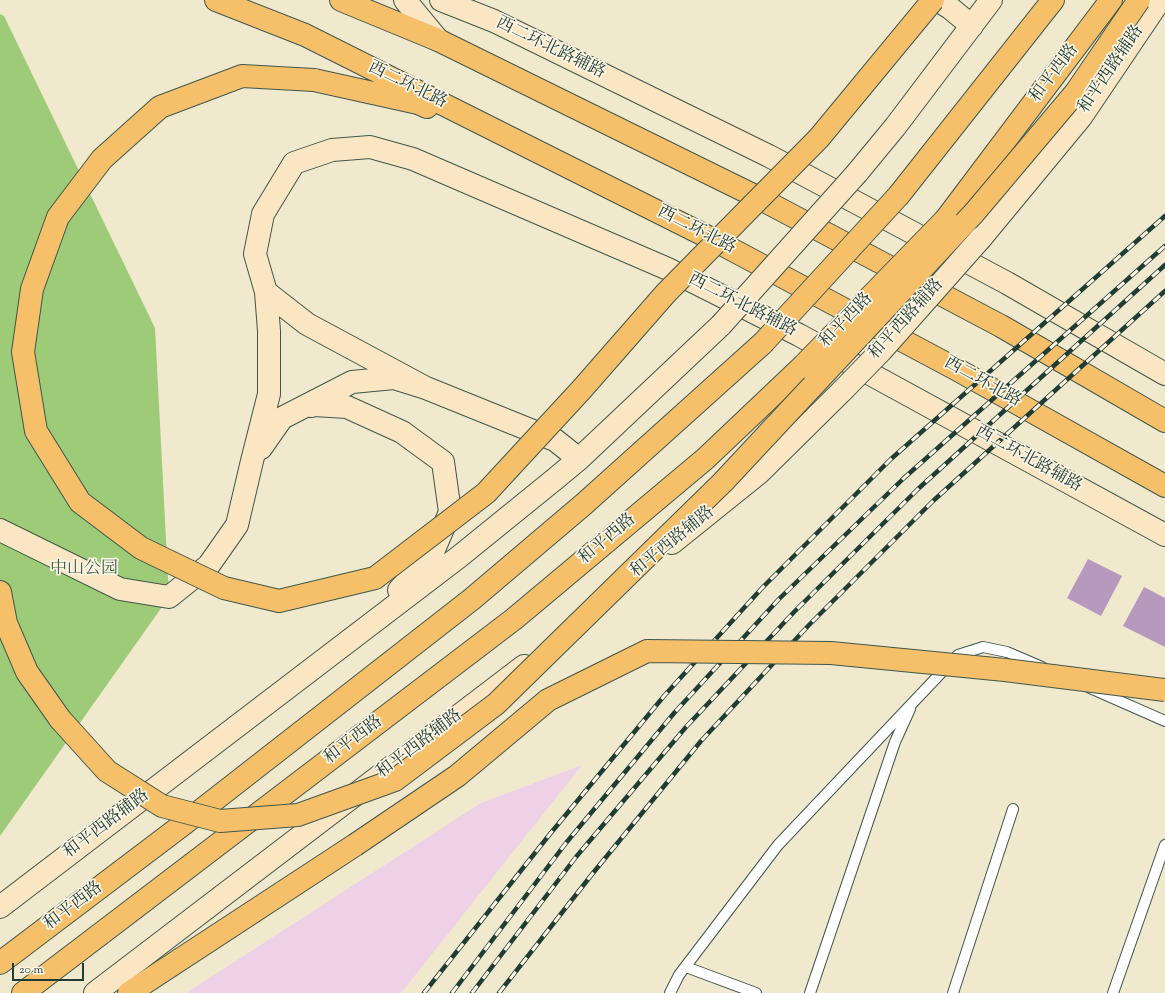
<!DOCTYPE html>
<html>
<head>
<meta charset="utf-8">
<style>
	body { margin:0 }
	#map { position:relative; width:1165px; height:993px; overflow:hidden; background:#f1e9cd; font-family:"Sorts Mill Goudy",serif }
	canvas { display:block }
	.scale { position:absolute; left:12px; top:963px; width:72px; height:18px; box-sizing:border-box; border:2px solid #1f3d34; border-top:0; padding-left:5px; font-size:12px; line-height:14px; white-space:nowrap; color:#1f3d34; -webkit-text-stroke:3px #fcf5e5; paint-order:stroke }
</style>
</head>
<body>
<div id="map">
<canvas width="1165" height="993"></canvas>
<div class="scale">20 m</div>
</div>
<script>
const context = document.querySelector('canvas').getContext('2d');
context.lineJoin = 'round';
function paint(path, color) { context.fillStyle = color; context.fill(path, 'evenodd'); }
const shape = rows => new Path2D(rows.map(r => 'M' + r).join(''));
function trace(path, color, width, dash) { context.strokeStyle = color; context.lineWidth = width; context.lineCap = dash ? 'butt' : 'round'; context.setLineDash(dash || []); context.stroke(path); }
function write(font, color, halo, rows, align = 'center') {
  context.font = font + ' "Sorts Mill Goudy","Noto Serif SC",serif'; context.lineWidth = 3.5; context.setLineDash([]); context.textBaseline = 'middle'; context.strokeStyle = halo; context.fillStyle = color; for (const [text, x, y, turn = 0] of rows) {
    context.save(); context.translate(x, y); context.rotate((+turn || 0) * Math.PI / 180); context.textAlign = isNaN(turn) ? turn : align; if (halo) context.strokeText(text, 0, 0); context.fillText(text, 0, 0); context.restore();
  }
}
paint(shape([
	[582,765,401,993,186,993,481,803]
]), '#eed0e7');
paint(shape([
	[0,14,4,16,155,328,169,597,0,836]
]), '#9ecb78');
paint(shape([
	[1088,559,1122,576,1101,616,1067,598],
	[1144,587,1165,598,1165,647,1123,626]
]), '#b799bd');
const lane = shape([
	[1090,688,1165,721],
	[686,967,756,993],
	[670,993,679,975,778,845,958,655,983,647,1007,652,1042,667],
	[810,993,895,742,910,709],
	[953,993,1013,809],
	[1113,993,1165,845]
]);
const secondary = shape([
	[405,0,438,40],
	[441,0,494,21,769,156,1007,283,1165,374],
	[937,0,950,8,972,26],
	[857,173,895,127,991,0],
	[981,238,1081,117,1160,0],
	[426,388,307,324,266,292,255,254,263,214,294,163,332,150,370,147,413,159,668,269,799,335,1165,535],
	[311,406,314,405,347,407,402,432,443,462,450,512,433,552,399,590],
	[261,448,282,418,352,382,394,378,426,388,555,440,579,459],
	[0,530,120,589,169,597,209,565,237,525,252,461,269,394,269,331,266,292],
	[672,543,759,473,843,390],
	[0,907,460,556,555,479,579,459,721,325],
	[95,993,524,666]
]);
const highway = shape([
	[216,0,305,35,714,240,956,369,1165,486],
	[341,0,438,40,757,197,1001,326,1165,421],
	[314,80,418,103,427,107],
	[899,195,1053,0],
	[946,219,1111,0],
	[0,592,6,623,27,672,60,719],
	[0,963,181,826,472,599,584,504,763,343],
	[23,993,514,619,705,459,802,367],
	[129,993,355,845]
]);
trace(lane, '#3e574b', 12);
trace(secondary, '#3e574b', 24);
trace(highway, '#3e574b', 24);
trace(lane, '#fff', 10);
trace(secondary, '#fbe6c4', 22);
trace(highway, '#f6c06b', 22);
const rail = shape([
	[424,993,550,834,664,696,763,587,891,459,1165,216],
	[452,993,566,843,675,712,779,599,904,478,1165,246],
	[472,993,576,857,686,727,795,611,918,489,1165,265],
	[499,993,593,873,701,741,809,625,933,501,1165,291]
]);
trace(rail, '#1f3d34', 4.5);
trace(rail, '#fcf5e5', 3, [9]);
const secondaryBridge = shape([
	[721,325,857,173],
	[843,390,881,351,981,238]
]);
const highwayBridge = shape([
	[314,80,242,76,160,107,102,159,58,217,32,289,23,352,36,431,80,502,141,548,224,588,279,601,375,578,486,493,582,389,666,293,819,138,933,0],
	[763,343,899,195],
	[802,367,946,219],
	[60,719,107,771,162,806,220,821,298,815,395,780,496,704,723,482,974,213,1076,92,1139,0],
	[355,845,457,776,548,700,647,651,831,653,1005,670,1165,690]
]);
trace(secondaryBridge, '#3e574b', 24, []);
trace(highwayBridge, '#3e574b', 24, []);
trace(secondaryBridge, '#fbe6c4', 22);
trace(highwayBridge, '#f6c06b', 22);
write('17px', '#1f3d34', '#fcf5e5', [
	["西二环北路辅路",550,49,26],
	["和平西路辅路",1112,70,-56],
	["和平西路",1055,74,-53],
	["西二环北路",407,86,26],
	["西二环北路",696,231,27],
	["西二环北路辅路",742,306,27],
	["和平西路辅路",907,320,-48],
	["和平西路",847,321,-46],
	["西二环北路",982,383,29],
	["西二环北路辅路",1028,460,29],
	["和平西路",608,540,-40],
	["和平西路辅路",673,543,-39],
	["和平西路",354,741,-37],
	["和平西路辅路",420,745,-37],
	["和平西路辅路",107,825,-37],
	["和平西路",74,907,-37]
]);
write('17px', '#3f6045', '#fcf5e5', [
	["中山公园",84,570]
]);
</script>
</body>
</html>
